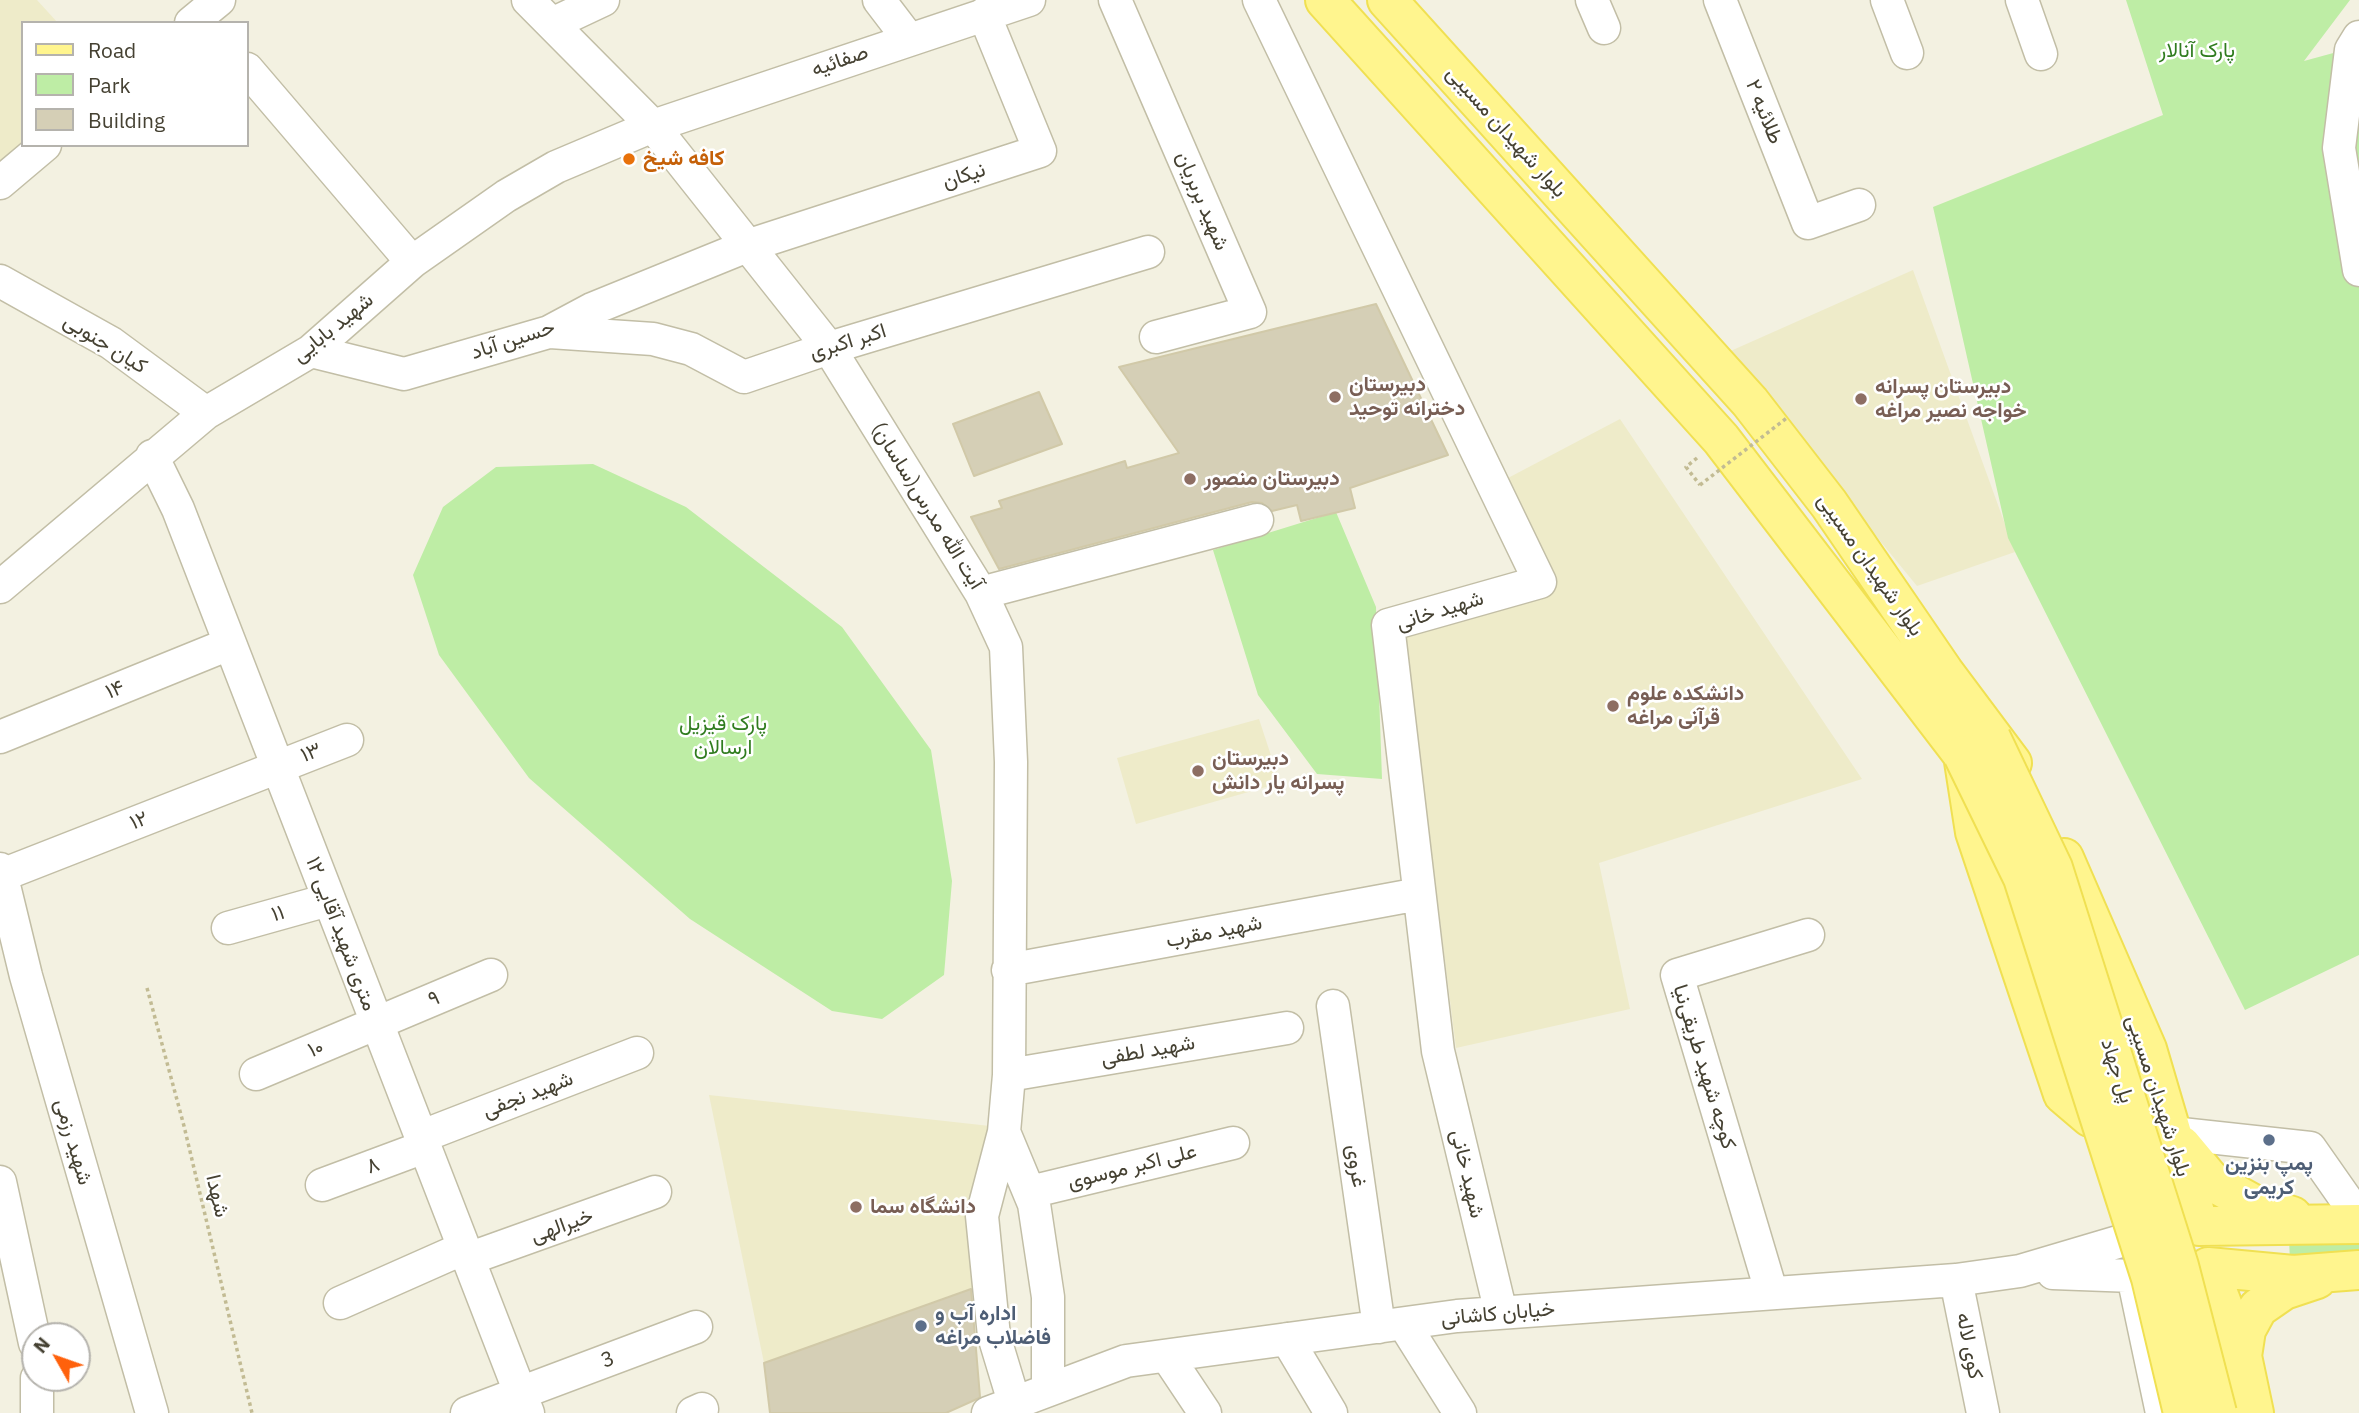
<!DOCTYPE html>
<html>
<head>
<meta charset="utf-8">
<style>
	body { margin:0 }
	#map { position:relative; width:2359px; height:1413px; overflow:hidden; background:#f3f1e1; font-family:"IBM Plex Sans",sans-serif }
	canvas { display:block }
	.legend { position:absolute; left:21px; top:21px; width:228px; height:126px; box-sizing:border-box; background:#fff; border:2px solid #b5b3ad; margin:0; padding:9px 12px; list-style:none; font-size:21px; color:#454132 }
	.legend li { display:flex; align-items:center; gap:14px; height:35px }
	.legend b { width:35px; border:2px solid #b5b3ad }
	.north { position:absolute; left:21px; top:1322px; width:70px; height:70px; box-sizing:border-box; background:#fff; border:2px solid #b5b3ad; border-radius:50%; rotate:310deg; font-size:19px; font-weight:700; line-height:28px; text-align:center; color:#454132 }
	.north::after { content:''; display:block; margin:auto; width:24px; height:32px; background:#ff610c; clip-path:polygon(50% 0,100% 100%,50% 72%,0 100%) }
</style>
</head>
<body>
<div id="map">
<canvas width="2359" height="1413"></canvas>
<ul class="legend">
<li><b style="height:9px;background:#fff58e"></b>Road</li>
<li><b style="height:19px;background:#beeda5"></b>Park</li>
<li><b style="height:19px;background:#d5cfb6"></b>Building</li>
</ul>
<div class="north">N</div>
</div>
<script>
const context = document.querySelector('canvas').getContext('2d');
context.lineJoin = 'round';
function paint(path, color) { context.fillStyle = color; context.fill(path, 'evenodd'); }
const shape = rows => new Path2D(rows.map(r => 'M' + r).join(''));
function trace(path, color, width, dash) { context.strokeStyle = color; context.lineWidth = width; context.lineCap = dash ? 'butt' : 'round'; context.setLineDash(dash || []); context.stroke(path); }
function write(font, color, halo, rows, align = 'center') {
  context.font = font + ' "IBM Plex Sans",Vazirmatn,sans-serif'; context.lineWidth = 5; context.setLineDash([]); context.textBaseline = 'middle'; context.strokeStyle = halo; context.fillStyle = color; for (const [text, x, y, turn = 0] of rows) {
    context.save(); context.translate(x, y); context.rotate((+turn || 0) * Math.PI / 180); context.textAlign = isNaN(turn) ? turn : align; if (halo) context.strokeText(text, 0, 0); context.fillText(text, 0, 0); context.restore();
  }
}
paint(shape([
	[0,0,37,0,58,23,23,23,23,145,0,183],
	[1913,270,2015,552,1917,586,1726,353],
	[1620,419,1862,779,1599,863,1630,1009,1456,1048,1404,634,1548,590,1508,478],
	[1259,719,1280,783,1136,824,1117,758],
	[709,1095,990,1126,972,1288,764,1363]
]), '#eeebc9');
paint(shape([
	[2126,0,2350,0,2304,61,2359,46,2359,955,2245,1010,2008,538,1933,207,2163,115],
	[593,464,686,507,842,627,931,750,952,881,944,975,882,1019,832,1011,690,919,529,778,439,655,413,575,443,507,496,467],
	[1336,512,1376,607,1382,779,1317,774,1258,695,1213,550],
	[2359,1233,2359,1259,2290,1262,2289,1239]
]), '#beeda5');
const building = shape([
	[1376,304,1448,455,1350,488,1355,508,1301,521,1297,505,1272,511,1262,503,1252,502,999,569,971,517,1002,508,999,501,1125,461,1127,468,1179,453,1119,367,1376,304],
	[1039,392,1062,444,974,476,953,424,1039,392],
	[971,1289,980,1397,977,1399,946,1413,770,1413,764,1363,971,1289]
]);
paint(building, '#d5cfb6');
trace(building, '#d1c9a8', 2);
const minor = shape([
	[528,0,653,126,829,348,981,593,1006,647,1011,762,1009,1075,1004,1132,982,1216,994,1336,1014,1402],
	[879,0,908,38],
	[1115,0,1250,312,1156,337],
	[1259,0,1540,582,1388,625,1438,1051,1501,1313],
	[1592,0,1604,28],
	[1720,0,1808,223,1859,205],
	[1887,0,1907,53],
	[2022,0,2041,54],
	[191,23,219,0],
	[552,24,603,0],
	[2359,37,2351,50,2339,148,2359,270],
	[247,69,412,262],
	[0,183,45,145],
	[0,281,111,343,206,413],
	[550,332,653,339,691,349,744,377,829,348,1148,252],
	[311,351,404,374,549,332,592,309,747,246,1040,151,984,14],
	[152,456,178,509,528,1413],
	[0,587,206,413,311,351,412,262,506,196,556,167,653,126,1029,0],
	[981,593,1257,520],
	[0,737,229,644],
	[0,869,26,976,152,1413],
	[2,875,347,740],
	[228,928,328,900],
	[1008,970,1419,894],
	[1333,1006,1379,1327],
	[256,1074,491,975],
	[1009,1075,1287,1028],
	[1004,1132,1034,1204,1048,1297,1048,1389],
	[2172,1133,2310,1148,2359,1218],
	[420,1137,637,1053],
	[0,1182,35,1343],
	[322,1185,424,1147],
	[1030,1192,1233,1143],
	[468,1259,655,1192],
	[2053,1273,2133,1276,2162,1413],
	[1956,1280,1983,1413],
	[1771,1291,1677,975,1808,935],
	[340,1303,464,1248],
	[1404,1324,1460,1413],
	[1287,1339,1331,1413],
	[1167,1356,1205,1413],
	[37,1413,37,1378],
	[467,1413,696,1327],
	[693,1413,702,1409],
	[988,1413,1126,1361,1457,1316,1956,1280,2020,1271,2128,1239]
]);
const major = shape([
	[1325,0,1721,439,1963,755,1975,832,2063,1094,2090,1117,2123,1115],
	[1387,0,1750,402,1829,504,1944,672,2012,763],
	[2064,858,2147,1049,2199,1226,2359,1224],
	[2181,1145,2211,1181,2253,1204,2292,1216],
	[2242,1356,2246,1330,2258,1308,2284,1290,2317,1279],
	[2254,1413,2242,1356,2208,1267,2293,1275,2359,1270]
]);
trace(minor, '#c2bea6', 35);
trace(major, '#f0e052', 42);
trace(shape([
	[1697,458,1686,467,1700,485],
	[147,988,184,1126,252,1413]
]), '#c2bb93', 3.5, [3.5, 3.5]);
trace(minor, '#fff', 32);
trace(major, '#fff58e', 38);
const majorBridge = shape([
	[1991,738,2053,868,2179,1266,2217,1413],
	[1963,755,2023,878,2151,1278,2183,1413]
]);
trace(majorBridge, '#f0e052', 42, []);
trace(shape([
	[1700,485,1788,417]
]), '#c2bb93', 3.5, [3.5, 3.5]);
trace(majorBridge, '#fff58e', 38);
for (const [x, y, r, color] of [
	[629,159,7,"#e8710a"],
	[1335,397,7,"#8d6e63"],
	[1861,399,7,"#8d6e63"],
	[1190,479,7,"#8d6e63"],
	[1613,706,7,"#8d6e63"],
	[1198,771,7,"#8d6e63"],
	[2269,1140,7,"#5c6f8a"],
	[856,1207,7,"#8d6e63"],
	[921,1326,7,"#5c6f8a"]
]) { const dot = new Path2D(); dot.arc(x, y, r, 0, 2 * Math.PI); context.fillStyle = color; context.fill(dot); trace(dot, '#fff', 2.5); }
write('21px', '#307c1f', '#fff', [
	["پارک آنالار",2197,51],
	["پارک قیزیل",723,724],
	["ارسالان",723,748]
]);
write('21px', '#454132', '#fff', [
	["صفائیه",840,61,-19],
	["طلائیه ۲",1764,112,68],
	["بلوار شهیدان مسیبی",1506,132,48],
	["نیکان",964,176,-18],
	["شهید بربریان",1202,201,67],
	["شهید بابایی",333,328,-39],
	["حسین آباد",513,340,-18],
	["اکبر اکبری",848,342,-17],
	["کیان جنوبی",105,344,32],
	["آیت الله مدرس(ساسان)",927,506,58],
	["بلوار شهیدان مسیبی",1870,565,55],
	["شهید خانی",1440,611,-17],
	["۱۴",115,690,-22],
	["۱۳",311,753,-21],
	["۱۲",139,821,-22],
	["۱۱",278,914,-16],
	["شهید مقرب",1214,932,-11],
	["۱۲ متری شهید آقایی",341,934,69],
	["۹",434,999,-23],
	["۱۰",316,1049,-23],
	["شهید لطفی",1148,1051,-10],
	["کوچه شهید طریقی‌نیا",1704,1067,73],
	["پل جهاد",2117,1071,72],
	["شهید نجفی",528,1095,-21],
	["بلوار شهیدان مسیبی",2158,1096,72],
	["شهید رزمی",73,1142,74],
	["۸",373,1166,-20],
	["غروی",1356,1166,82],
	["علی اکبر موسوی",1132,1167,-14],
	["شهید خانی",1467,1174,77],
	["شهدا",217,1196,77],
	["خیرالهی",562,1226,-20],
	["خیابان کاشانی",1498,1314,-5],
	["کوی لاله",1969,1346,79],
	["3",608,1360,-21]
]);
write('bold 21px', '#c56008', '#fff', [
	["کافه شیخ",643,159]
], 'left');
write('bold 21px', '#785e54', '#fff', [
	["دبیرستان",1349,385],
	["دخترانه توحید",1349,409],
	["دبیرستان پسرانه",1875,387],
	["خواجه نصیر مراغه",1875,411],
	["دبیرستان منصور",1204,479],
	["دانشکده علوم",1627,694],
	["قرآنی مراغه",1627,718],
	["دبیرستان",1212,759],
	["پسرانه یار دانش",1212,783],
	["دانشگاه سما",870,1207]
], 'left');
write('bold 21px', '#4e5e75', '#fff', [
	["پمپ بنزین",2269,1164],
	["کریمی",2269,1188],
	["اداره آب و",935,1314,"left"],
	["فاضلاب مراغه",935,1338,"left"]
]);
</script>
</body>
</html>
